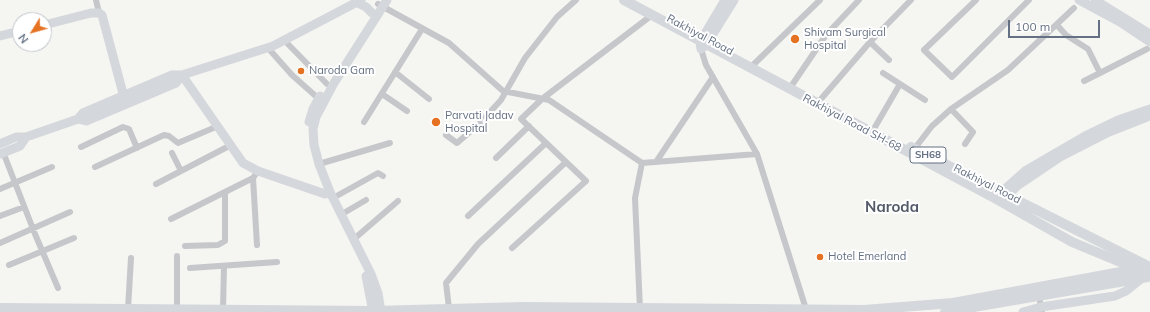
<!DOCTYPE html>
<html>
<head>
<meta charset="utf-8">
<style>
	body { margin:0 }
	#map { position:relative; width:1150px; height:312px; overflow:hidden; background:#f5f5f1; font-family:Mulish,sans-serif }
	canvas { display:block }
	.north { position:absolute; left:12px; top:12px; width:40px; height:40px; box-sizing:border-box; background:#fff; border:1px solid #c1c6cd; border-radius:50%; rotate:233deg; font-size:11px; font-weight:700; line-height:16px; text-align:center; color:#647083 }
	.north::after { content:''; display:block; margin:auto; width:14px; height:18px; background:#e57222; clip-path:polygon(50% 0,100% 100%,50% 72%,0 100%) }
	.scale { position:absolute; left:1008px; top:20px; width:92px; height:18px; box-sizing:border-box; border:2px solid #647083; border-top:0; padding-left:5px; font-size:12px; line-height:14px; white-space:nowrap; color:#647083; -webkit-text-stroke:3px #fff; paint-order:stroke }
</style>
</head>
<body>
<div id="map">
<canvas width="1150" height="312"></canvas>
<div class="north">N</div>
<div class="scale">100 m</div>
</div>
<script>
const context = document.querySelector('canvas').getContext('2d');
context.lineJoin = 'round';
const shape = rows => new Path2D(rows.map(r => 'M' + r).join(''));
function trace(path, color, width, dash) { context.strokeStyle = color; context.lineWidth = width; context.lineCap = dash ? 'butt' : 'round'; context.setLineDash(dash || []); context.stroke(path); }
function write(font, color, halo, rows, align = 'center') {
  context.font = font + ' Mulish,sans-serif'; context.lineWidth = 4; context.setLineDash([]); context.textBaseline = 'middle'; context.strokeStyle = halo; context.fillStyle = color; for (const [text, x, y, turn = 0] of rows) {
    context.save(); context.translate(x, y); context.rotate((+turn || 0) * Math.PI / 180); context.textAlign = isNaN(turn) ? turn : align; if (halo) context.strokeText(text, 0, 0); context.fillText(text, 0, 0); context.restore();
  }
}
trace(shape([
	[96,0,99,13],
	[976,0,924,50,952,77,1029,0],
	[378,4,449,43,503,91,549,100,642,163,757,154],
	[1057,25,1066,35,1088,49,1100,73,1147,49],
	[284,40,327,84],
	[870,42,889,60],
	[268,48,292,75,319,99],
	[701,49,706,65,757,154,806,309],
	[754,64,820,0],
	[395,72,429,99],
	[1084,81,1100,73],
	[900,84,925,100],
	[792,85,826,35,859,0],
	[382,94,407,111],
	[821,99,870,42,911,0],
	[951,109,973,132,965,144],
	[364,122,422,29],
	[875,127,900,84,883,73],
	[446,135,457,143,479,124,501,100,525,58,557,17,576,0],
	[81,147,123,127,129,129,137,148],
	[915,148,932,126,951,109,1008,70,1074,8],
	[3,152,35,234,58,288],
	[172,153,181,171],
	[496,158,529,126],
	[656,162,713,77],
	[319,164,390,143],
	[95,167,164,135,169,136,178,143,218,126],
	[253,178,257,245],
	[156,184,231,145],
	[0,189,52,167],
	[333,198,378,173,383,176],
	[342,214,366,200],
	[0,216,24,207],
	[468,216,546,143],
	[171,219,253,178,258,171],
	[354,239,398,201],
	[0,243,70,212],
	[185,246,218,245,225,241,225,192],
	[512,248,586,181,521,119,542,99,652,15],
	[177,256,177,310],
	[9,265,74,238],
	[190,268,277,262],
	[1039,296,1042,312],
	[449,308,446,283,478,244,566,162],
	[128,309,131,258],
	[640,309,635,198,642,163],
	[223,310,224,266]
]), '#c5c7cb', 6);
trace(shape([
	[725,0,700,42,701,49,706,45,734,0],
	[1079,0,1120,22,1150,42],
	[1095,0,1150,34],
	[356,2,366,7,372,13],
	[44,25,91,13,99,13,102,15,125,101],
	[0,36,20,31],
	[182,75,243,163,258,171,325,194,330,192],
	[78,119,83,113,172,75,182,75,273,46,361,0],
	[309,122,313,109,320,96],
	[0,144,16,137,26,137,78,119,86,121,176,83,182,75],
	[0,154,20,146,26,137],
	[997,196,1025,171,1087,135,1118,120,1150,109],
	[1003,200,1017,186,1060,157,1109,132,1150,116],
	[366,276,373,312],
	[381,312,378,293,371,274,330,192,319,164,314,145,313,129,316,117,334,83,387,0],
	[1023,312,1041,307,1115,296,1126,291,1142,278]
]), '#d4d7dc', 9);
trace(shape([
	[624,0,991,196,1072,242,1137,269,1143,277],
	[911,147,1150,267],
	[0,308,373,311,524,307,864,310,953,303,1137,269,1150,269],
	[945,312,1148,277]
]), '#d4d7dc', 10);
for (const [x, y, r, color] of [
	[795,39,5,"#e57222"],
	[301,71,4,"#e57222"],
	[436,122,5,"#e57222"],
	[820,257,4,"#e57222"]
]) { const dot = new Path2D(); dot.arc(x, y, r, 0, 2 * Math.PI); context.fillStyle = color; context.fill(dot); trace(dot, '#fff', 1.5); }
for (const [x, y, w] of [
	[928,155,36]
]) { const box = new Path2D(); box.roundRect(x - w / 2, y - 8, w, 16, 3); context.fillStyle = '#fff'; context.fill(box); trace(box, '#647083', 1); }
write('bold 10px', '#647083', null, [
	["SH68",928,155]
]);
write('11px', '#647083', '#fff', [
	["Shivam Surgical",804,33],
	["Hospital",804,46],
	["Naroda Gam",309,71],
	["Parvati Jadav",445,116],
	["Hospital",445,129],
	["Hotel Emerland",828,257]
], 'left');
write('11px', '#647083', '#fff', [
	["Rakhiyal Road",700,35,28],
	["Rakhiyal Road SH-68",852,123,28],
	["Rakhiyal Road",987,184,27]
]);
write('bold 15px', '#525a68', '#fff', [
	["Naroda",892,207]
]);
</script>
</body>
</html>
